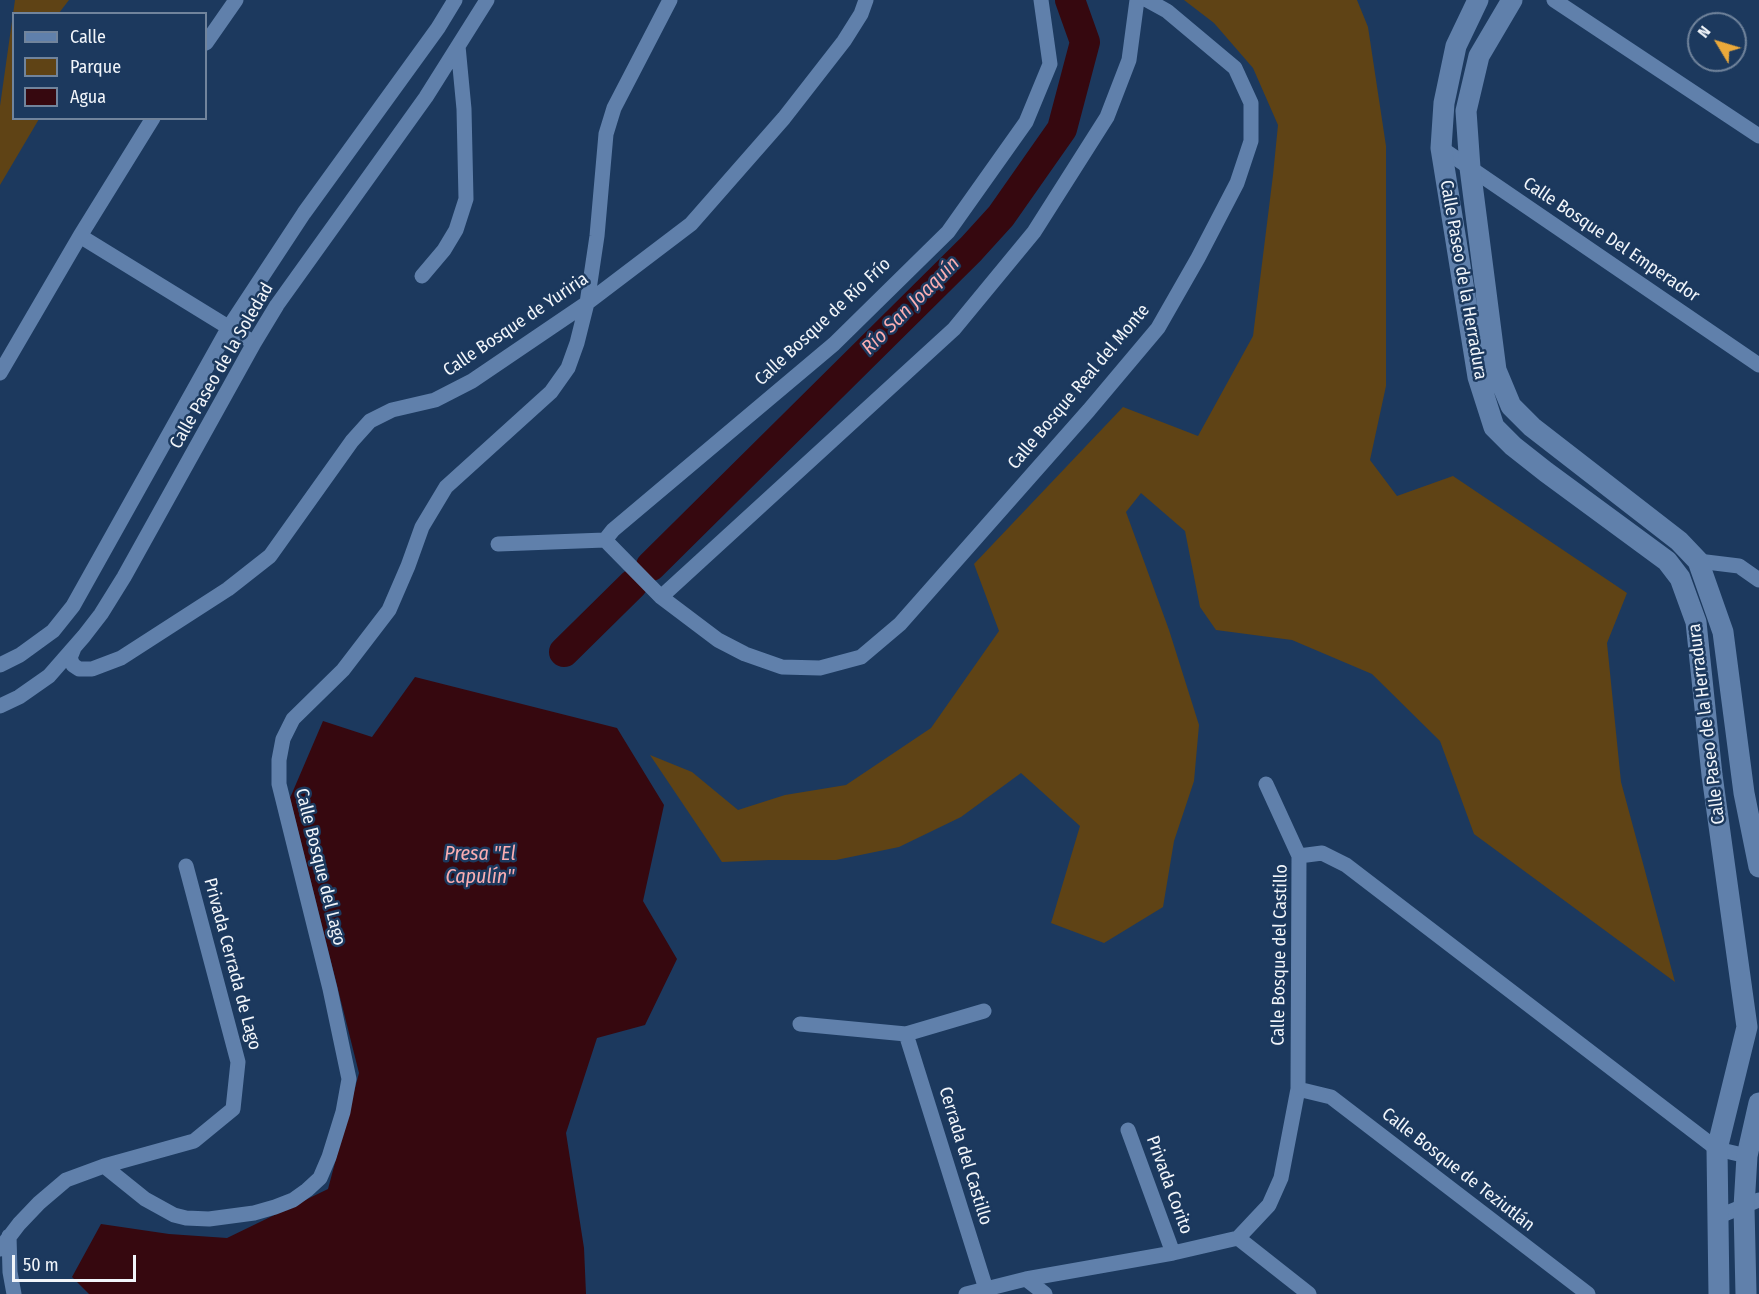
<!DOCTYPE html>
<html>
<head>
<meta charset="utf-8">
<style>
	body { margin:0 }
	#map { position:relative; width:1759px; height:1294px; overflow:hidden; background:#1c395e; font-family:"Fira Sans Condensed",sans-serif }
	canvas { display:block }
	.legend { position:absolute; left:12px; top:12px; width:195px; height:108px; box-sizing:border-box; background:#1c395e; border:2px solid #71849c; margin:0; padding:8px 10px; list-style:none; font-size:18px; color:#f1f5fa }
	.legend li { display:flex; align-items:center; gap:12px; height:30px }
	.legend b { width:30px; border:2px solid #71849c }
	.north { position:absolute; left:1687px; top:12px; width:60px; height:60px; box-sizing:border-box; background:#1c395e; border:2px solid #71849c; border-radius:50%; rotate:308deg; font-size:16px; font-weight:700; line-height:24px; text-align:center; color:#f1f5fa }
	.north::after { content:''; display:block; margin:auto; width:21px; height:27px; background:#eba93a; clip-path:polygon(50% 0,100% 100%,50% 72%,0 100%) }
	.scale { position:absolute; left:12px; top:1255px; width:124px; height:27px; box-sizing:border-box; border:3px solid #f1f5fa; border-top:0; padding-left:8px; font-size:18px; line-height:21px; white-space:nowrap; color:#f1f5fa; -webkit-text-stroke:4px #1c395e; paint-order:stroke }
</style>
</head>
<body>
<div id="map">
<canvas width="1759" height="1294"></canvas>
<ul class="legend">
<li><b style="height:8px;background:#6080ab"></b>Calle</li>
<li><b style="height:16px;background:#5f4315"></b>Parque</li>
<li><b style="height:16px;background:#36080f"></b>Agua</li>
</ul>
<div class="north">N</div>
<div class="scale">50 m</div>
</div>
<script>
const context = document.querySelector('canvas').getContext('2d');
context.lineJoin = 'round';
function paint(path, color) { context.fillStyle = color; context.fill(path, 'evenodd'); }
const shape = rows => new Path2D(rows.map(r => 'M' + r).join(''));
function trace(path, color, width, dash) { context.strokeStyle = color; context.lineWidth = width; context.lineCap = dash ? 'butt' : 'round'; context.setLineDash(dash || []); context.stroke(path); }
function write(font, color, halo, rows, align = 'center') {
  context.font = font + ' "Fira Sans Condensed",sans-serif'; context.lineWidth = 5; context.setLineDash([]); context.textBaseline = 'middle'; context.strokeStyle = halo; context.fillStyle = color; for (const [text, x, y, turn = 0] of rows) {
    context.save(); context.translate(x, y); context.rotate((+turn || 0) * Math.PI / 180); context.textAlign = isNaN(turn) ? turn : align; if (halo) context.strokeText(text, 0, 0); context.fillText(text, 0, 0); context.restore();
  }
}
paint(shape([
	[15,0,69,0,59,13,14,14,14,118,39,119,0,185,0,106],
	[1184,0,1357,0,1368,27,1386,146,1386,386,1370,460,1397,496,1453,476,1627,593,1607,643,1621,782,1675,982,1474,834,1440,741,1372,674,1292,640,1216,630,1200,607,1185,531,1141,493,1126,512,1169,630,1199,725,1194,781,1174,841,1163,907,1104,943,1051,923,1080,826,1021,773,961,817,899,847,836,860,769,860,722,862,650,755,692,772,738,810,785,795,846,785,931,728,999,631,974,564,1123,407,1198,436,1253,336,1273,175,1278,125,1253,68,1214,23]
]), '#5f4315');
paint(shape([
	[415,677,617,728,664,805,643,901,677,959,645,1025,597,1038,566,1133,584,1248,586,1294,89,1294,72,1277,101,1224,169,1234,227,1238,328,1189,359,1073,290,798,323,721,372,737]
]), '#36080f');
trace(shape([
	[651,566,971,249,1001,216,1062,129,1085,42,1070,0],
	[564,652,633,584]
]), '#36080f', 30);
trace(shape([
	[1554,0,1759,136],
	[206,43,236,0],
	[1441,148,1759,365],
	[80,236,254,343],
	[422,276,444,250,456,230,466,199,464,109,458,46],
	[0,373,80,236,153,118],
	[605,540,661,597,718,640,745,654,782,667,820,668,861,657,900,624,1089,410,1158,328,1198,258,1237,183,1251,141,1251,103,1235,68,1167,11,1147,0],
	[498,544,605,540,613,530,834,344,948,232,1026,122,1050,64,1041,0],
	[1698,561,1739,566,1759,580],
	[661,597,954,329,1034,232,1107,117,1129,60,1137,0],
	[74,648,70,658,73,665,79,669,92,669,121,658,228,589,270,556,352,441,370,421,392,410,435,400,472,381,587,303,691,224,784,118,844,41,861,14,866,0],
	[0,665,20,655,53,631,73,606,229,327,304,213,438,28,455,0],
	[0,706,19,697,49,676,84,636,101,614,124,577,254,343,277,305,426,97,487,0],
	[1299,856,1322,853,1346,865,1717,1149,1747,1156],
	[800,1024,906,1034,984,1011],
	[906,1034,986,1289],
	[1298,1089,1331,1097,1588,1294],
	[1128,1130,1173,1253],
	[104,1166,194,1141,233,1109,238,1062,186,866],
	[1717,1217,1759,1200],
	[9,1236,10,1272,14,1294],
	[1238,1238,1309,1294],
	[0,1249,19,1224,39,1203,66,1180,104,1166,145,1199,174,1215,186,1218,209,1219,254,1213,275,1207,293,1200,307,1190,320,1178,329,1157,343,1112,349,1079,330,989,279,784,279,760,283,739,293,719,343,670,389,610,408,566,422,527,446,487,551,392,568,368,577,343,587,303,597,236,606,134,614,108,670,0],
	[1026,1279,1045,1294],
	[966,1294,1026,1279,1173,1253,1238,1238,1269,1205,1281,1178,1298,1089,1299,856,1266,784]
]), '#6080ab', 15);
trace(shape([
	[1478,0,1456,46,1444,103,1441,148,1478,377,1494,427,1513,446,1546,472,1667,561,1680,578,1696,622,1712,775,1747,1027,1717,1149,1719,1294],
	[1512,0,1479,56,1466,111,1470,168,1496,370,1511,406,1532,427,1679,541,1698,561,1723,632,1744,793,1759,867],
	[1746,1294,1744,1207,1747,1156,1759,1103]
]), '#6080ab', 21);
write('18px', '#f1f5fa', '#1c395e', [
	["Calle Bosque Del Emperador",1611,240,34],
	["Calle Paseo de la Herradura",1463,280,80],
	["Calle Bosque de Río Frío",823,322,-43],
	["Calle Bosque de Yuriria",516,325,-34],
	["Calle Paseo de la Soledad",222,366,-60],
	["Calle Bosque Real del Monte",1079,387,-50],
	["Calle Paseo de la Herradura",1707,724,-97],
	["Calle Bosque del Lago",320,867,76],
	["Calle Bosque del Castillo",1280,955,-89],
	["Privada Cerrada de Lago",232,964,75],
	["Cerrada del Castillo",965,1156,73],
	["Calle Bosque de Teziutlán",1458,1170,38],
	["Privada Corito",1169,1185,70]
]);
write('italic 20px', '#fbaeb2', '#1c395e', [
	["Río San Joaquín",911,306,-45],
	["Presa \"El",480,854],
	["Capulín\"",480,877]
]);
</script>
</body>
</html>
